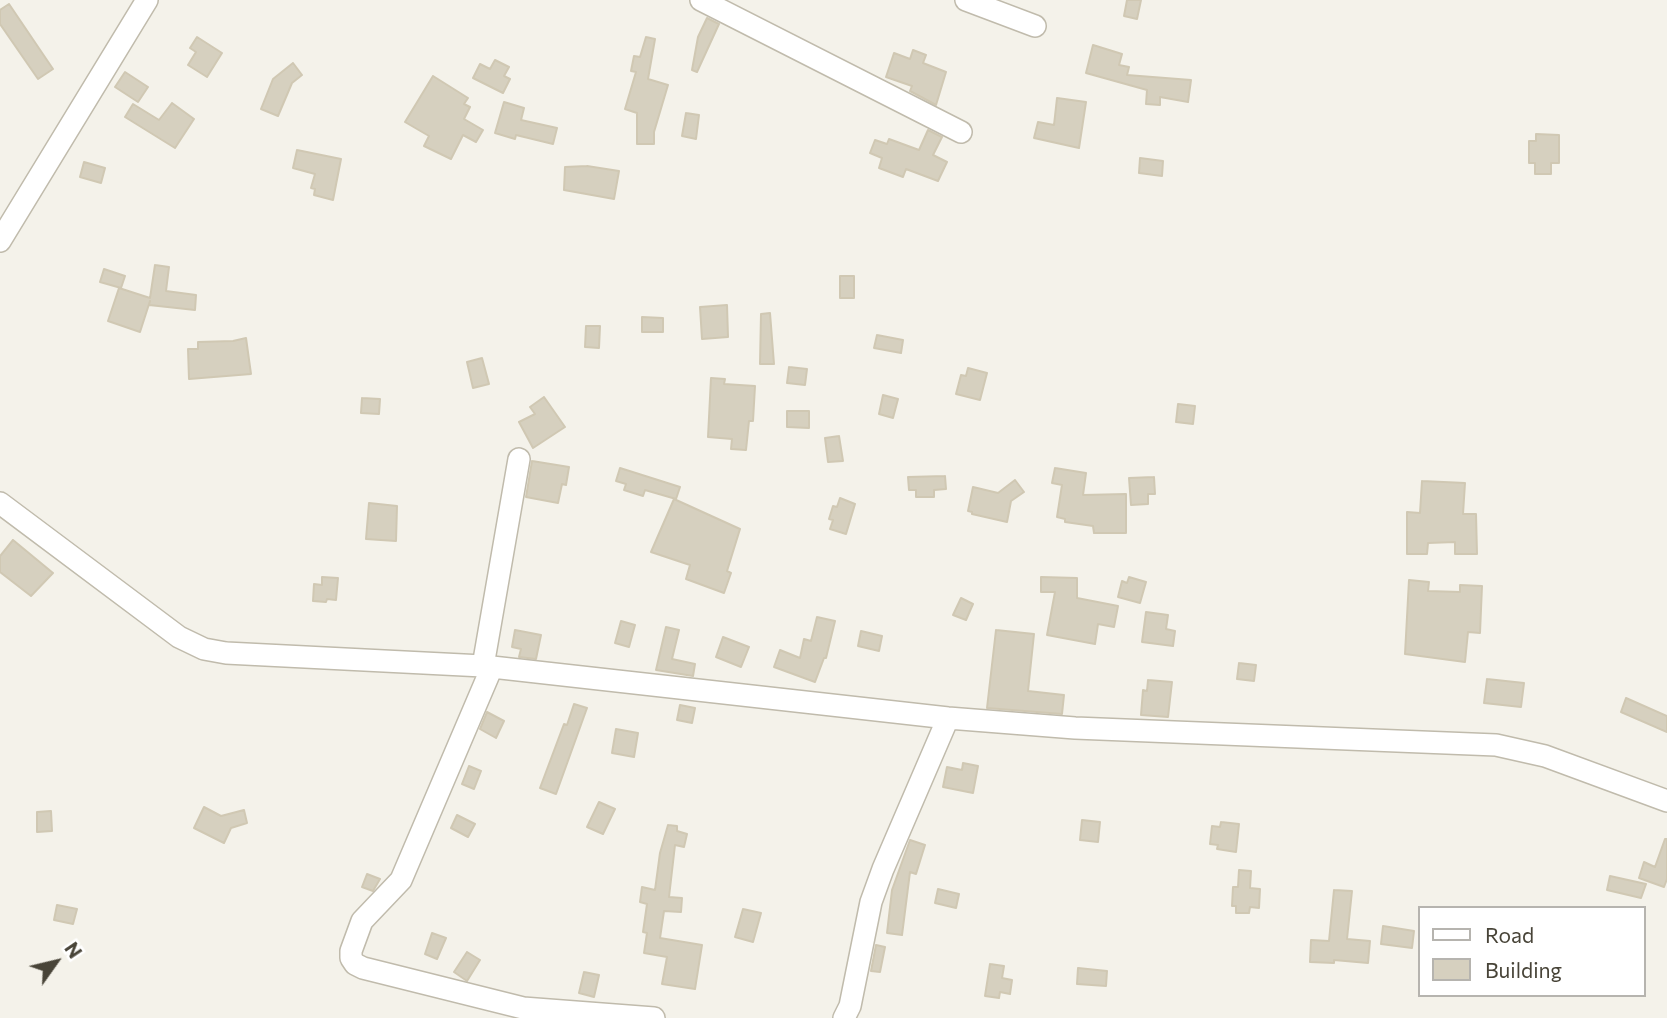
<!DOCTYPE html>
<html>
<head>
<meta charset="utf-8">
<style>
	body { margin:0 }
	#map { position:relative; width:1667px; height:1018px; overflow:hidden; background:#f4f2ea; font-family:Commissioner,sans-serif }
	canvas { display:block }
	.legend { position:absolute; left:1418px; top:906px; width:228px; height:91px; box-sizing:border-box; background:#fff; border:2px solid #b6b4af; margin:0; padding:9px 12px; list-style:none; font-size:21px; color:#484438 }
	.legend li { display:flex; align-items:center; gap:14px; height:35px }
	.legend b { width:35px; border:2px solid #b6b4af }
	.north { position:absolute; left:21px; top:927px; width:70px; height:70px; -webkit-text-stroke:5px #fff; paint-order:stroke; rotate:56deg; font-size:19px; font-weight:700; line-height:28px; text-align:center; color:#484438 }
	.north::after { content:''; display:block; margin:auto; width:24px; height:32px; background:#484438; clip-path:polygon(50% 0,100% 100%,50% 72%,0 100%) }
</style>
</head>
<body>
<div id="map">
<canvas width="1667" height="1018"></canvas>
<ul class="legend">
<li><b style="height:9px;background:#fff"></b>Road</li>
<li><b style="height:19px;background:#d6d0bf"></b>Building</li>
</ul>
<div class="north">N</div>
</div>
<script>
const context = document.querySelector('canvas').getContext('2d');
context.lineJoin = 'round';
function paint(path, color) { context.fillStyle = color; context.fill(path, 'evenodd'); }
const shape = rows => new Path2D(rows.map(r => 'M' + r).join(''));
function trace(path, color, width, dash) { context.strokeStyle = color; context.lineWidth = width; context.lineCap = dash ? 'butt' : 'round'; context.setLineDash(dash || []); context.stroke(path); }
const building = shape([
	[1127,0,1141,0,1137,19,1124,16,1127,0],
	[9,4,53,69,38,79,0,24,0,10,9,4],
	[707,18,719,24,697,72,692,70,698,37,707,18],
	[197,37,222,53,207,77,188,65,196,52,190,48,197,37],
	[646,37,655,39,648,79,668,85,654,132,654,144,637,144,637,113,625,109,636,72,631,71,634,56,640,57,646,37],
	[1093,45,1122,54,1119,65,1129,67,1127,75,1191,80,1188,102,1160,97,1160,105,1146,104,1147,90,1086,73,1093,45],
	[913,50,926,55,923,63,946,72,936,105,910,91,912,86,886,77,894,53,910,59,913,50],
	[495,60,509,67,504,76,510,79,503,93,473,78,480,64,490,69,495,60],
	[293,63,302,75,292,83,278,116,261,109,273,79,293,63],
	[125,72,148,87,138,102,115,87,125,72],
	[433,76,468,98,464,104,470,107,464,119,483,130,476,142,463,135,451,159,424,146,429,136,405,122,433,76],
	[1057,98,1086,102,1079,148,1034,138,1038,122,1054,125,1057,98],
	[504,102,524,108,521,120,557,128,553,144,516,135,515,139,495,133,504,102],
	[172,103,194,119,175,148,125,117,133,104,159,120,172,103],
	[686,113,699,115,696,139,682,136,686,113],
	[928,130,942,137,933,155,947,162,938,181,906,169,903,177,879,168,882,158,870,153,875,140,887,144,889,139,919,150,928,130],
	[1536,134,1559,135,1559,163,1551,163,1551,174,1535,174,1535,163,1529,163,1529,141,1536,141,1536,134],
	[297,150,341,159,333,200,314,195,315,189,311,188,315,174,293,168,297,150],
	[1140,158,1163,161,1162,176,1139,173,1140,158],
	[84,162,105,168,101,183,80,177,84,162],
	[587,166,619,171,614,199,564,190,565,167,587,166],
	[155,265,169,267,166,291,196,295,195,310,149,305,150,301,140,332,108,321,119,288,150,298,155,265],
	[104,269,125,276,121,288,100,282,104,269],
	[840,276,854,276,854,298,840,298,840,276],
	[727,305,728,337,702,339,700,307,727,305],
	[770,313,774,364,760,364,761,314,770,313],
	[642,317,663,318,663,332,642,332,642,317],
	[586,326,600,326,599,348,585,347,586,326],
	[877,335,903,340,901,353,874,348,877,335],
	[246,338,251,374,189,379,188,349,198,349,198,342,233,341,246,338],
	[482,358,489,384,473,388,467,362,482,358],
	[789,367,807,369,805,385,787,383,789,367],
	[968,368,987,373,980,400,956,394,961,375,966,376,968,368],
	[711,378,725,379,724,384,755,386,753,421,749,421,746,450,731,449,732,439,708,437,711,378],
	[883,395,898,399,893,418,879,414,883,395],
	[544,397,565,427,533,448,519,422,535,414,530,407,544,397],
	[362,398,380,399,379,414,361,413,362,398],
	[1178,404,1195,406,1193,424,1176,422,1178,404],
	[787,411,809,411,809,428,787,427,787,411],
	[839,436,843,461,828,462,825,438,839,436],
	[532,461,569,467,566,485,562,484,558,503,526,497,532,461],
	[620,468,680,487,676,499,645,490,643,496,624,490,626,484,616,481,620,468],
	[1055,468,1086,473,1083,495,1126,494,1126,533,1094,533,1093,526,1065,522,1065,519,1057,517,1062,485,1052,483,1055,468],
	[945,476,946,489,934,490,934,497,916,497,916,490,909,490,908,477,945,476],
	[1154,477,1155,494,1148,494,1148,504,1131,505,1129,478,1154,477],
	[1015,480,1024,492,1011,501,1007,522,972,514,972,512,968,511,973,487,998,493,1015,480],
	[1422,481,1465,483,1463,514,1476,514,1477,554,1455,554,1455,542,1428,543,1427,554,1407,554,1407,512,1420,513,1422,481],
	[840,498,855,504,846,534,830,529,833,520,829,519,833,506,837,507,840,498],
	[674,499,740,529,727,571,731,573,724,593,686,579,690,565,651,552,674,499],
	[369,503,397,506,396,541,366,539,369,503],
	[13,540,53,573,31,596,0,572,0,556,13,540],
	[322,577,338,578,336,600,327,599,326,602,313,601,314,584,322,585,322,577],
	[1041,577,1077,578,1077,598,1118,606,1114,627,1098,624,1095,644,1047,635,1055,592,1041,592,1041,577],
	[1129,577,1146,582,1140,603,1118,597,1122,581,1127,583,1129,577],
	[1409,580,1429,582,1428,591,1460,592,1460,585,1482,586,1480,633,1468,632,1465,662,1405,654,1409,580],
	[961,598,973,604,966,620,953,615,961,598],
	[1146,612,1168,615,1166,629,1175,631,1173,646,1142,642,1146,612],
	[817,617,835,621,826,658,824,658,815,682,774,667,780,650,800,658,804,639,811,641,817,617],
	[621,621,635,625,629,647,615,643,621,621],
	[666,627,679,630,672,659,695,664,693,676,656,670,666,627],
	[515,630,541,635,536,659,519,657,521,649,512,647,515,630],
	[996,630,1034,634,1028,691,1064,695,1062,714,987,708,996,630],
	[861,631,882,636,879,651,858,646,861,631],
	[723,637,749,647,741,667,716,657,723,637],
	[1239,663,1256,665,1254,681,1237,679,1239,663],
	[1487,679,1524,683,1521,707,1484,703,1487,679],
	[1148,680,1172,682,1168,717,1141,715,1143,690,1147,691,1148,680],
	[1626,698,1667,716,1667,732,1621,712,1626,698],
	[574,704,587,708,556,794,540,788,564,724,567,725,574,704],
	[680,705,695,708,692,723,677,720,680,705],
	[487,712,504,721,496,738,480,729,487,712],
	[616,729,638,733,634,757,612,753,616,729],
	[963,763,978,766,973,793,943,787,947,767,962,770,963,763],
	[469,766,481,771,474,789,462,784,469,766],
	[599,802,615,809,603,834,587,827,599,802],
	[204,807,221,816,244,810,247,823,231,828,224,843,194,828,204,807],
	[51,811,52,831,37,832,37,812,51,811],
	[457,815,475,824,468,837,451,828,457,815],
	[1082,820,1100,822,1098,842,1080,840,1082,820],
	[1221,822,1239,824,1236,852,1217,849,1218,845,1210,844,1212,826,1220,827,1221,822],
	[668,825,677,826,677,831,687,834,684,847,675,845,669,897,682,898,681,912,664,911,660,938,702,945,695,989,662,984,667,957,644,953,647,933,643,932,647,904,640,902,642,887,655,890,660,853,668,825],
	[1665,839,1667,839,1667,879,1664,887,1639,878,1644,862,1655,867,1665,839],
	[910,840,925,845,916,874,910,872,902,935,887,933,892,890,910,840],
	[1239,870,1251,871,1250,888,1260,889,1259,908,1250,907,1249,913,1236,913,1236,906,1232,906,1233,887,1238,887,1239,870],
	[367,874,380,879,373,891,362,887,367,874],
	[1610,876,1646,884,1641,898,1607,890,1610,876],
	[938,889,959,894,956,908,935,903,938,889],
	[1334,890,1352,891,1347,939,1370,941,1368,963,1334,960,1334,963,1310,962,1311,940,1329,941,1334,890],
	[57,905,77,909,73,924,54,920,57,905],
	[743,909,761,913,753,942,735,937,743,909],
	[1383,926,1414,931,1412,948,1381,944,1383,926],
	[432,933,446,938,437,959,425,954,432,933],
	[876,945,885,947,880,972,871,971,876,945],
	[467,952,480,960,467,981,454,972,467,952],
	[990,964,1004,966,1002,978,1012,980,1010,994,1000,992,999,998,985,996,990,964],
	[1078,968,1107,971,1106,986,1077,984,1078,968],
	[584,972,599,975,594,997,579,993,584,972]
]);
paint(building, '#d6d0bf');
trace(building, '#d0c8b3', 2);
const minor = shape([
	[701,0,961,132],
	[966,0,1035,26],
	[0,241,147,0],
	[0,503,179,637,204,649,226,653,483,666,948,718,1075,728,1496,745,1545,756,1667,801],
	[483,666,519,459],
	[492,667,401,880,362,921,351,951,351,958,355,964,363,968,523,1008,654,1018],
	[844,1018,850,1006,871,902,883,869,948,718]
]);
trace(minor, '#c0bbac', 24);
trace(minor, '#fff', 21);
</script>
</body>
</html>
